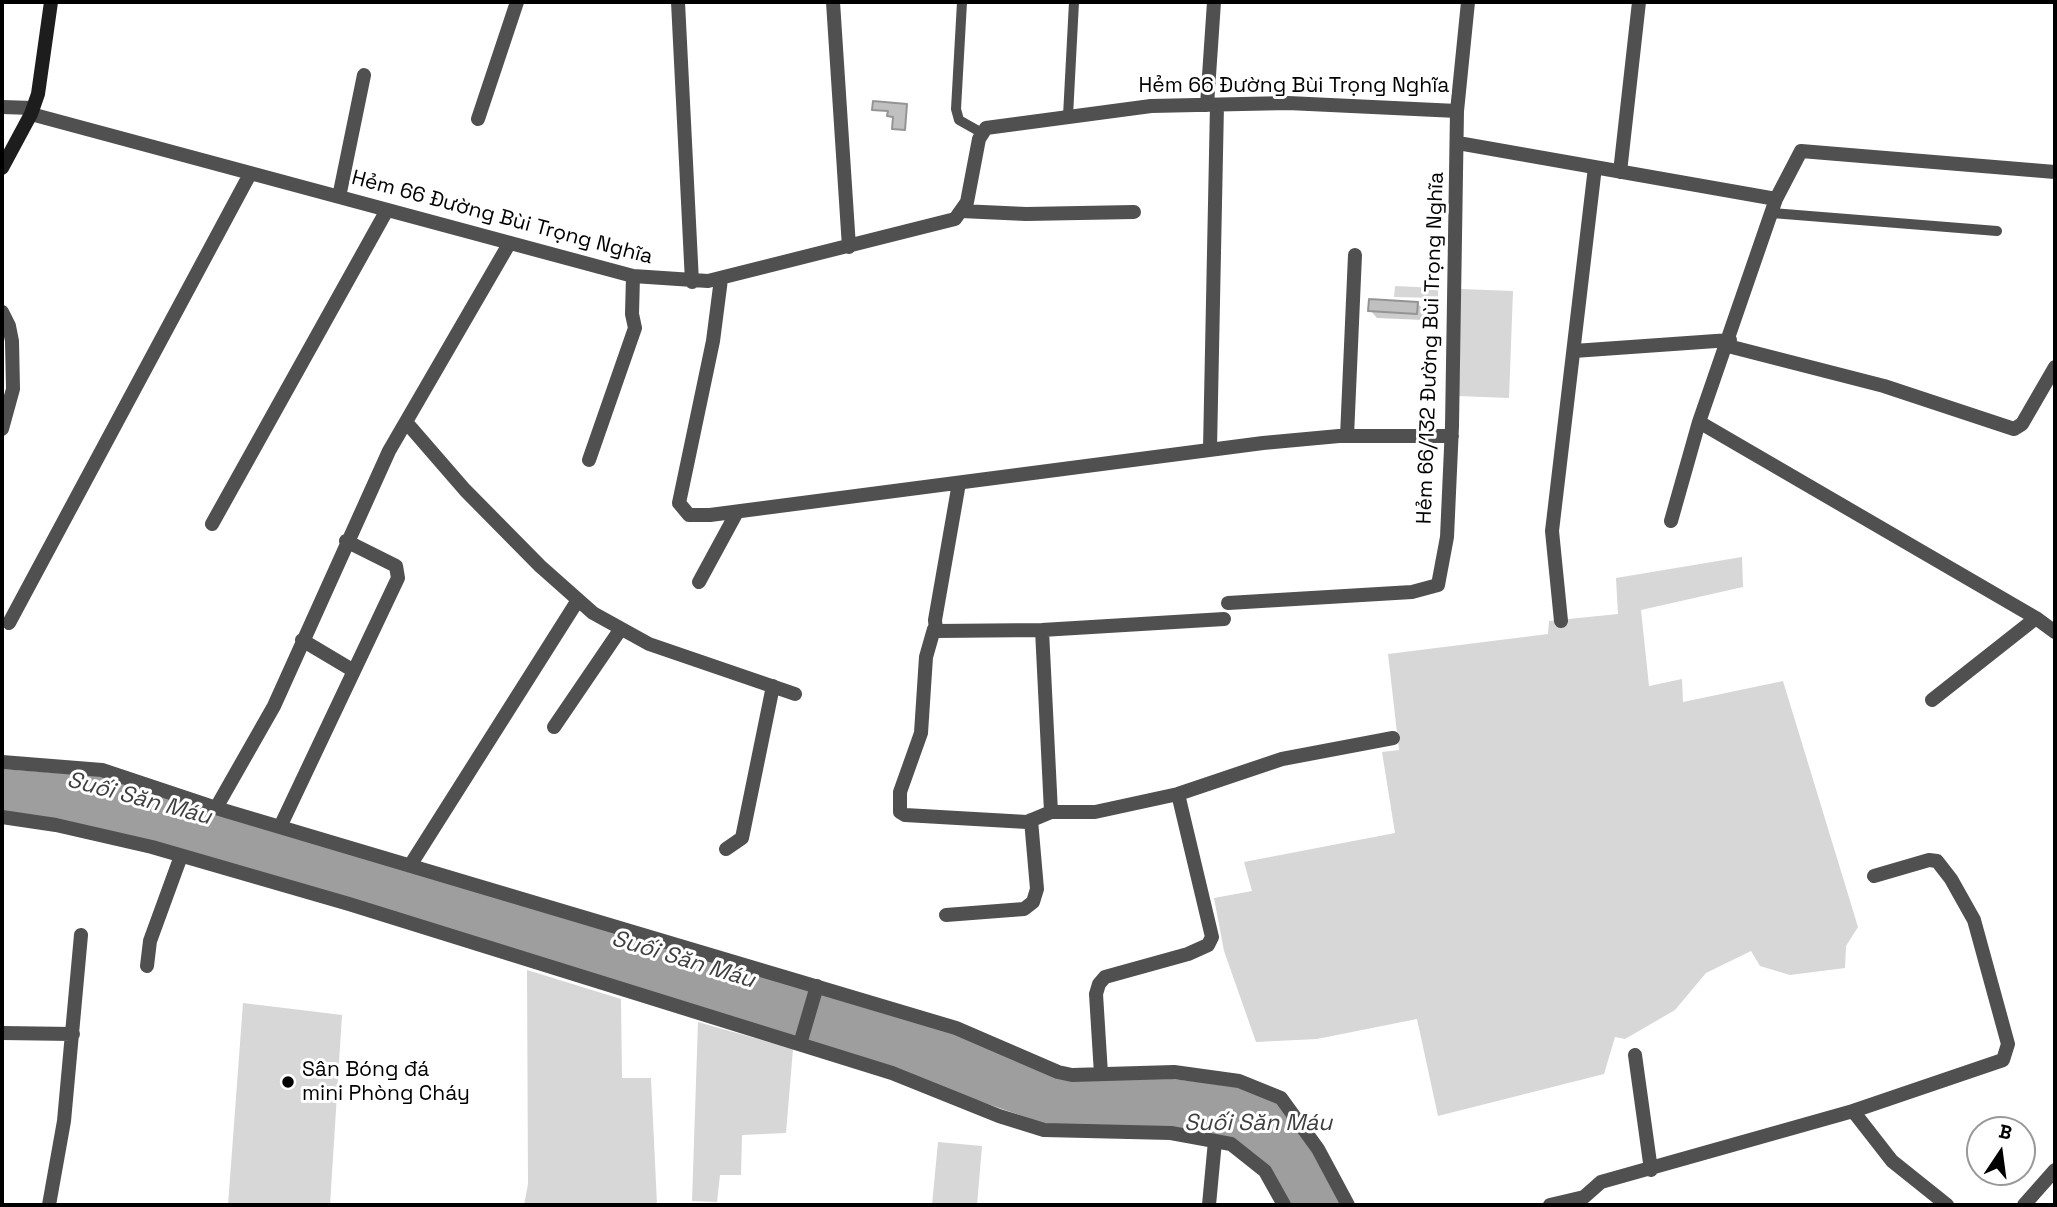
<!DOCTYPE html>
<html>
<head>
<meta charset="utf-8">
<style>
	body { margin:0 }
	#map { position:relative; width:2057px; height:1207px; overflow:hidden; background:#fff; font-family:"Space Grotesk",sans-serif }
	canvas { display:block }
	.frame { position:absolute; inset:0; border:4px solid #000; pointer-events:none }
	.north { position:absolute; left:1966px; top:1116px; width:70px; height:70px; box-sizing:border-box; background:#fff; border:2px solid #999; border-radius:50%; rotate:13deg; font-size:19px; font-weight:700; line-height:28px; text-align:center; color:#000 }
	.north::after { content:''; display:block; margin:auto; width:24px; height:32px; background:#000; clip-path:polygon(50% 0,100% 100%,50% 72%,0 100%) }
</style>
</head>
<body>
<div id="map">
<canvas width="2057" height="1207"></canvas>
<div class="frame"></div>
<div class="north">B</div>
</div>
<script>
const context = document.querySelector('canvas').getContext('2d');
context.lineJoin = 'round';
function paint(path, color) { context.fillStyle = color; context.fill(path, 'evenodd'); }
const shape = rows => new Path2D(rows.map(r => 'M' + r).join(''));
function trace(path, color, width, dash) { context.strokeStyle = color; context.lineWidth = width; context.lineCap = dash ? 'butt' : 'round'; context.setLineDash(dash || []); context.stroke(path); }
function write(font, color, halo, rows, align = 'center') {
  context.font = font + ' "Space Grotesk",sans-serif'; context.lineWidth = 6; context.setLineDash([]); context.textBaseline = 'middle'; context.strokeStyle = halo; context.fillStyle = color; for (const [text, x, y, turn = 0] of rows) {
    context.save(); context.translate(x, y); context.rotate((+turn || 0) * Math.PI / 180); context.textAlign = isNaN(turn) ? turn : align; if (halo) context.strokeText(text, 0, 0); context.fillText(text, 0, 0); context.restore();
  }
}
paint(shape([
	[1395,286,1438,288,1438,298,1394,297],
	[1461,289,1513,291,1509,398,1457,396],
	[1742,557,1743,587,1641,610,1649,686,1682,679,1683,702,1783,681,1858,927,1846,946,1845,968,1790,975,1760,966,1751,951,1706,973,1675,1010,1625,1039,1615,1037,1604,1074,1438,1116,1417,1019,1317,1039,1256,1042,1224,951,1214,898,1252,891,1244,862,1395,833,1382,752,1399,750,1388,654,1548,634,1549,621,1618,614,1616,578],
	[527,970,621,999,622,1078,651,1078,657,1205,524,1205,528,1184],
	[243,1003,342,1015,330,1205,228,1205],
	[698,1022,793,1049,786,1133,742,1135,741,1175,720,1175,717,1202,692,1201],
	[938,1142,982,1146,977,1205,932,1205]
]), '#d7d7d7');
paint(shape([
	[2,769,101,776,949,1032,1054,1077,1172,1079,1237,1086,1277,1103,1312,1152,1341,1205,1290,1205,1235,1139,1045,1124,796,1037,2,811]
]), '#9e9e9e');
paint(shape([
	[906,106,906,130,893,128,894,117,889,115,889,112,874,109],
	[1417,303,1424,310,1424,320,1377,318,1370,310]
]), '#0003');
const building = shape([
	[873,101,907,104,905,130,892,129,893,117,887,116,888,111,872,110,873,101],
	[1369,299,1418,302,1417,314,1368,311,1369,299]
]);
paint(building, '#c0c0c0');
trace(building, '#949494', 2);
trace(shape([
	[962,2,956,109,959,120,982,133],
	[1068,116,1074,2],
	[1772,213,1997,231]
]), '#505050', 10);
trace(shape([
	[678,2,692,282],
	[833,2,849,247],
	[1207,105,1214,2],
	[2,107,33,108],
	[31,114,633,276,708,281,955,219,967,202,979,139,986,128,1151,106,1288,103,1457,111,1468,2],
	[478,119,517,2],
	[1458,143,1776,199],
	[1620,172,1639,2],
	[2055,172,1801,151,1776,199,1699,422,2036,618,2055,632],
	[339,197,364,75],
	[961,211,1026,214,1134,212],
	[721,279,713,341,679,503,689,515,710,515,1263,443,1339,436,1452,436],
	[2,312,9,326,12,341,13,389,2,429],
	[1728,346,1884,386,2014,429,2022,424,2055,367],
	[1574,351,1730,340],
	[406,422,465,490,540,566,593,613,649,644,795,694],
	[1347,436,1355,255],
	[1210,449,1217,105],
	[589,460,635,328,632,314,633,276],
	[959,483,935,620,936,631,1042,630,1224,619],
	[1671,521,1699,422],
	[212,524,387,210],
	[699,582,737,512],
	[1228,603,1412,592,1438,585,1447,537,1452,426,1457,111],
	[1561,621,1552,531,1595,167],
	[9,623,250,174],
	[934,629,926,657,921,733,900,792,900,812,905,815,1027,822,1051,812],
	[1042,630,1051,812,1095,812,1178,794,1282,759,1393,738],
	[302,640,354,671],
	[1932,700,2036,618],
	[554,727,620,630],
	[2,762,102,770,216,808,956,1028,1058,1072,1072,1075,1174,1072,1239,1081,1281,1098,1318,1149,1348,1205],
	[216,808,274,706,389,451,509,244],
	[2,817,56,825,152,847,349,904,892,1073,999,1116,1044,1130,1171,1133,1231,1144,1265,1171,1284,1205],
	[280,827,398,578,396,566,346,541],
	[726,849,742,838,773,686],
	[411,864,578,600],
	[946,915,1024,909,1033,902,1037,889,1031,820],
	[147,966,150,941,181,856],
	[2,1033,73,1034],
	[800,1044,817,986],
	[1635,1055,1651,1170],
	[1101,1074,1096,994,1099,984,1105,977,1188,954,1208,945,1212,937,1178,794],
	[1853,1111,1892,1161,1947,1205],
	[49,1205,64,1121,81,935],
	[1209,1205,1215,1141],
	[1550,1205,1584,1197,1601,1182,1853,1111,2003,1060,2008,1044,1974,920,1951,879,1937,861,1929,860,1874,876],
	[2024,1205,2055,1170]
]), '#505050', 14);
trace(shape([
	[2,168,31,114,38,94,51,2]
]), '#1d1d1d', 14);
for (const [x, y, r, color] of [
	[288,1082,7,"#000"]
]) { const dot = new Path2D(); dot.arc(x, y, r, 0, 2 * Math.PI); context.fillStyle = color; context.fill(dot); trace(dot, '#fff', 2.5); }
write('21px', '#000', '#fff', [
	["Hẻm 66 Đường Bùi Trọng Nghĩa",1294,86],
	["Hẻm 66 Đường Bùi Trọng Nghĩa",502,218,15],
	["Hẻm 66/132 Đường Bùi Trọng Nghĩa",1431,348,-88]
]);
write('21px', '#000', '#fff', [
	["Sân Bóng đá",302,1070],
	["mini Phòng Cháy",302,1094]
], 'left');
write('italic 23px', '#3f3f3f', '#fff', [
	["Suối Săn Máu",139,799,15],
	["Suối Săn Máu",683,960,17],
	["Suối Săn Máu",1258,1124]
]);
</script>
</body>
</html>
